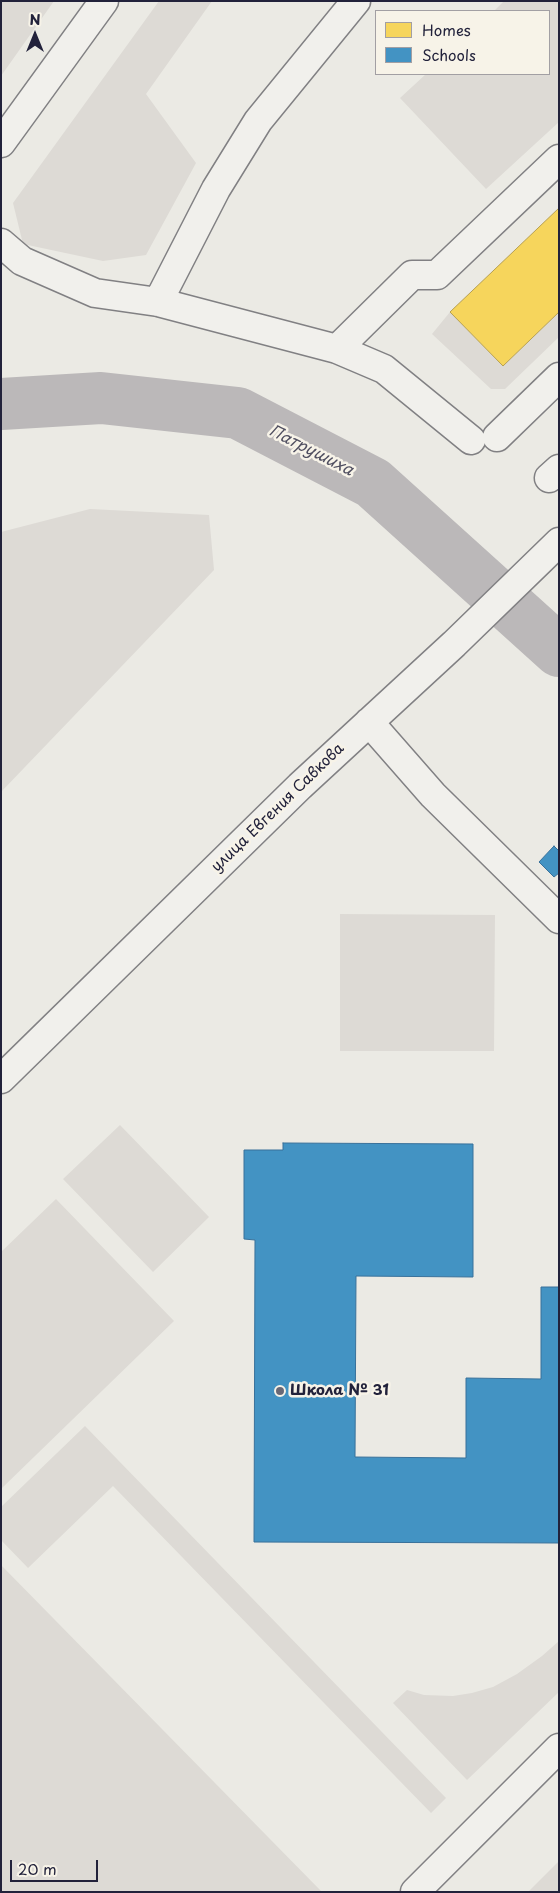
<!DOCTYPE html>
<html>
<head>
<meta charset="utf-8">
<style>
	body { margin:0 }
	#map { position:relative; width:560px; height:1893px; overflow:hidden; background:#ebeae4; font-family:"Playpen Sans",sans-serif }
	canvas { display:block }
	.frame { position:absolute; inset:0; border:2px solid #22223b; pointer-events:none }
	.legend { position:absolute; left:375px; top:10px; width:175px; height:65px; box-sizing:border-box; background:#f7f3e8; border:1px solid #a29fa3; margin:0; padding:6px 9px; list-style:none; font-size:15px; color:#22223b }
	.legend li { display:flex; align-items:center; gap:10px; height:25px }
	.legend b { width:25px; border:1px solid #a29fa3 }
	.north { position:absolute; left:10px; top:10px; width:50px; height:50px; -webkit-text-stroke:4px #f7f3e8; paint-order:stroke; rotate:0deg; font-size:14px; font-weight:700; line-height:20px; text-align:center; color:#22223b }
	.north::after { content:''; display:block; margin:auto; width:18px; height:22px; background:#22223b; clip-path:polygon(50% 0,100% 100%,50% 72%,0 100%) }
	.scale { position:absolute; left:10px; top:1860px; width:88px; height:22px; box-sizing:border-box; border:2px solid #22223b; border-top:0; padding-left:6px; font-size:15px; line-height:18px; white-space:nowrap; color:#22223b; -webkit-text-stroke:4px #f7f3e8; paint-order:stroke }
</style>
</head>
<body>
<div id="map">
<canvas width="560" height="1893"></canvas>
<div class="frame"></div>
<ul class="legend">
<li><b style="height:14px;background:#f6d55c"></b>Homes</li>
<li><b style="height:14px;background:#4393c3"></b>Schools</li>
</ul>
<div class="north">N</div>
<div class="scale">20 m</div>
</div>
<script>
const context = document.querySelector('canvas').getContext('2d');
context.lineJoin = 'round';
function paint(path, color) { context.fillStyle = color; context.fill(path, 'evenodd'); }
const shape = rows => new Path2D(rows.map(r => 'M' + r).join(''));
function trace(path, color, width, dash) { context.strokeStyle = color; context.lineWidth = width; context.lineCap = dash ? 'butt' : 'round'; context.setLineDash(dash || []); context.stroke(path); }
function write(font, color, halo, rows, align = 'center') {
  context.font = font + ' "Playpen Sans",sans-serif'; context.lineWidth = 5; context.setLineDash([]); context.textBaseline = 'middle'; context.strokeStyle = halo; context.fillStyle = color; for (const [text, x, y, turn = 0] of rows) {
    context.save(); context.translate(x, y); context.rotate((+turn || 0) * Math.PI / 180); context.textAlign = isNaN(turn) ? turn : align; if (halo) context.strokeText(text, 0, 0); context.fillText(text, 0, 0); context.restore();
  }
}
paint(shape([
	[1,1,54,1,1,76],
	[159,1,212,1,146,94,196,163,146,255,103,261,23,244,13,203],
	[504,1,559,1,559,122,486,189,400,98,426,74,549,74,549,11,494,11],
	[450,312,503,366,559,312,559,337,505,389,491,389,432,334],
	[90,509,209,515,214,570,1,792,1,532],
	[340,914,495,915,494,1051,340,1051],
	[120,1125,209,1217,153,1272,63,1179],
	[56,1199,174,1321,1,1489,1,1252],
	[85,1426,446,1798,431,1813,113,1486,28,1568,1,1540,1,1507],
	[1,1565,322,1892,1,1892],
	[559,1641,559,1692,467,1780,393,1703,407,1690,424,1695,453,1696,472,1693,493,1687,517,1674,542,1656],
	[559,1861,559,1892,528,1892]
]), '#dddad5');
const homes = shape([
	[559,208,559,312,503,366,450,312,559,208]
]);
paint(homes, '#f6d55c');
trace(homes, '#b69f52', 1);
const schools = shape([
	[554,846,559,851,559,873,554,877,539,862,554,846],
	[283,1143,473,1144,473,1277,356,1276,355,1457,466,1458,466,1378,541,1379,541,1287,559,1287,559,1543,254,1542,255,1240,244,1239,244,1150,283,1150,283,1143]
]);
paint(schools, '#4393c3');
trace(schools, '#39719a', 1);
trace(shape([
	[1,404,101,398,238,413,373,483,559,651]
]), '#bbb8b9', 52);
const minor = shape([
	[1,243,22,261,95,293,158,302,337,349,384,369,471,440],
	[158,302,216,189,258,121,356,1],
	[337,349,412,275,437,275,559,159],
	[497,437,559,377],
	[549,478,559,469],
	[369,722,433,795,559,919],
	[1,1079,300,786,454,644,559,542],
	[415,1892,559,1748]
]);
const major = shape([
	[1,143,104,1]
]);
trace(minor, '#818083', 31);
trace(major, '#818083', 31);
trace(minor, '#f1f0ec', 28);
trace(major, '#f1f0ec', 28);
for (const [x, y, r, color] of [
	[280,1391,5,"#686876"]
]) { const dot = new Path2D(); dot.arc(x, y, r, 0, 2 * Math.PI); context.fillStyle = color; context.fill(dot); trace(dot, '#f7f3e8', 2); }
write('15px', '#22223b', '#f7f3e8', [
	["улица Евгения Савкова",278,808,-44]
]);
write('bold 15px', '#22223b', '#f7f3e8', [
	["Школа № 31",290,1391]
], 'left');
write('italic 16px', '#504f60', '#f7f3e8', [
	["Патрушиха",311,451,27]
]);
</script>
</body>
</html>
